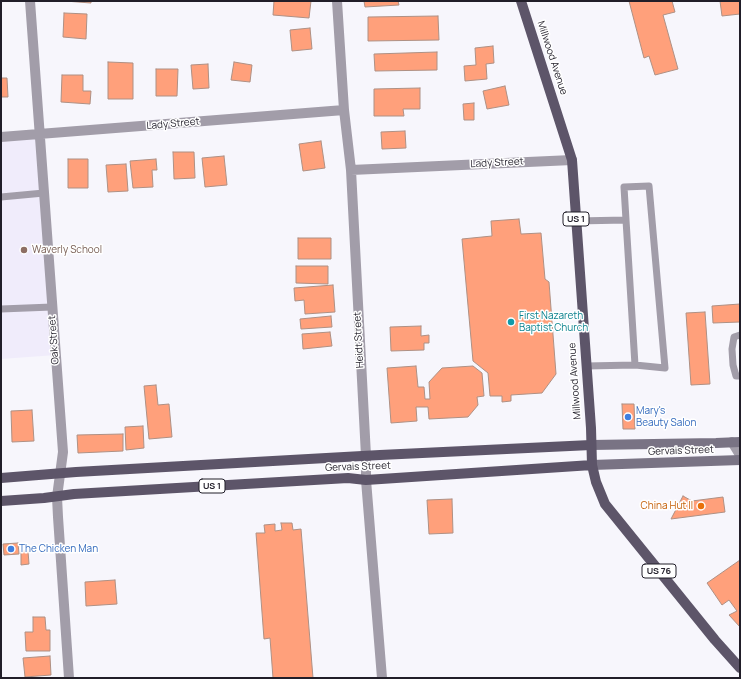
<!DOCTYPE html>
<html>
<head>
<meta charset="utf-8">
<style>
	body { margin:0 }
	#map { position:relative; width:741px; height:679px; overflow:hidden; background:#f7f6fc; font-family:Manrope,sans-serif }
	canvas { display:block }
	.frame { position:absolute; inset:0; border:2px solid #211e29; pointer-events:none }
</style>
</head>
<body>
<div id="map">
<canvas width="741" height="679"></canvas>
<div class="frame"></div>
</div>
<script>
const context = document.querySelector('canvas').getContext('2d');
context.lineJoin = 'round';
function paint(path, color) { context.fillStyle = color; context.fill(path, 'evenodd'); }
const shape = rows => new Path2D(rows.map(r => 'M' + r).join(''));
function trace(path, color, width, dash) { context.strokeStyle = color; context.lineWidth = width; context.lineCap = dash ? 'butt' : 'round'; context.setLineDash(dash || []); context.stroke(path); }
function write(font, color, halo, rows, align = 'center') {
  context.font = font + ' Manrope,sans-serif'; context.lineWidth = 3; context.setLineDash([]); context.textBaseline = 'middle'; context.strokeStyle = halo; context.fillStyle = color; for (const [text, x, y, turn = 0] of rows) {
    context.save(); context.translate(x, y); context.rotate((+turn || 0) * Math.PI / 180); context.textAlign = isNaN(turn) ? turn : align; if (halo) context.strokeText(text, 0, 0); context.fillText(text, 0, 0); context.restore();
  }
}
paint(shape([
	[39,135,56,355,1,359,1,137]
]), '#f0ecfb');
const building = shape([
	[65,1,91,1,91,3,65,1],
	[274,1,311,1,309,18,273,15,274,1],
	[364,1,398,1,399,5,365,7,364,1],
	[629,1,672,1,675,12,663,15,678,69,655,75,649,56,644,58,629,1],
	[720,1,740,1,740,14,722,16,720,1],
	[64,13,87,14,86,39,63,37,64,13],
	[438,16,439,40,368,41,368,17,438,16],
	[310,28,312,49,292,51,290,30,310,28],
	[493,46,494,63,486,64,487,79,465,81,464,66,476,65,475,48,493,46],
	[437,52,437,70,375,71,374,54,437,52],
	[108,62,133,63,133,99,108,99,108,62],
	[234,62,252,65,250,82,231,80,234,62],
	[208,64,209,88,193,89,191,65,208,64],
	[156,69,178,69,177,96,156,96,156,69],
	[62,75,83,75,83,91,91,91,90,104,61,102,62,75],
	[1,78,7,78,8,97,1,97,1,78],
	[505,86,509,105,487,109,483,91,505,86],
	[420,88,420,109,403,109,404,116,374,116,374,89,420,88],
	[474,103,474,120,464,120,463,104,474,103],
	[405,131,406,148,382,149,381,132,405,131],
	[321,141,325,168,303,171,299,144,321,141],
	[173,152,194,152,195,178,174,179,173,152],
	[224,156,227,185,205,187,202,158,224,156],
	[68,159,88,159,88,188,68,188,68,159],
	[156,159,157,170,152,170,153,187,133,188,130,161,156,159],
	[126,164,128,191,108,192,106,165,126,164],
	[519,219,521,234,541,233,545,279,549,282,556,374,542,393,511,395,511,401,502,402,502,396,490,396,488,373,473,361,462,239,492,236,491,221,519,219],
	[298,238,331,238,331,259,298,259,298,238],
	[296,266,328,266,328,284,296,283,296,266],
	[333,285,335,312,305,314,304,300,295,301,294,288,333,285],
	[740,304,740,322,713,323,712,306,740,304],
	[705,312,710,384,691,385,686,313,705,312],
	[331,316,332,327,301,329,300,319,331,316],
	[421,326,421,336,429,335,429,343,424,343,424,350,391,351,390,327,421,326],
	[330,332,332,346,303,349,302,334,330,332],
	[416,366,418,387,424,387,425,399,430,399,429,382,442,368,473,366,482,373,484,396,477,397,478,405,468,417,429,419,428,407,416,407,417,421,391,423,387,368,416,366],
	[156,385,158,405,169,404,172,437,149,439,144,386,156,385],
	[622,404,634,404,635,429,623,429,622,404],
	[32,410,34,441,12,442,11,411,32,410],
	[143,426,144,448,126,450,125,427,143,426],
	[123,434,123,451,78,453,77,435,123,434],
	[683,496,692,501,723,497,725,512,671,519,683,496],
	[452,499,453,533,429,534,427,500,452,499],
	[281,523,292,523,293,530,301,529,313,678,273,678,270,638,264,639,256,533,265,533,264,525,275,524,275,531,282,530,281,523],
	[18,543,19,554,4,555,3,544,18,543],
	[21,551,28,551,29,564,21,565,21,551],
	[740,560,740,627,729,615,737,611,729,600,722,605,707,583,740,560],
	[115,580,117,604,86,606,85,582,115,580],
	[33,617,45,617,46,630,50,630,50,651,26,651,25,632,33,632,33,617],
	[50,656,51,675,25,677,23,658,50,656]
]);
paint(building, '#ffa07b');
trace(building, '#ae9084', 1);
trace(shape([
	[1,197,44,193],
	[626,220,624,187,649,186,665,368,635,365],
	[576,221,626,220,635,365,586,366],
	[1,309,52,307],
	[740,335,734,337,732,349,733,365,736,376,740,376]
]), '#a29da9', 7);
trace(shape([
	[30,1,63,452,57,497,58,517,69,678],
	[337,1,344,110,351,170,366,456,366,480,382,678],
	[1,137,344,110],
	[351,170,572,160],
	[732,442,740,455]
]), '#a29da9', 10);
trace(shape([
	[591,445,716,443,740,442],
	[592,465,740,460]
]), '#797384', 10);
trace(shape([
	[521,1,572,160,591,428,592,465,596,482,605,504,715,640,740,668],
	[1,478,76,472,380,455,591,445],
	[1,501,44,498,74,494,348,478,366,480,592,465]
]), '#5d5569', 10);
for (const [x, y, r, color] of [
	[24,250,4,"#8d6e63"],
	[511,322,4,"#0f9aa8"],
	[628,417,4,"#3f7fe0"],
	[701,506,4,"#e8710a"],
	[11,549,4,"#3f7fe0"]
]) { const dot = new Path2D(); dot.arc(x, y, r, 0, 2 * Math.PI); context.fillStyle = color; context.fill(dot); trace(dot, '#fff', 1.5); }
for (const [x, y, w] of [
	[576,219,26],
	[212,486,26],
	[659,571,34]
]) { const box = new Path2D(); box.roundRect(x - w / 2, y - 7, w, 14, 3); context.fillStyle = '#fff'; context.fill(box); trace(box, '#211e29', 1); }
write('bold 9px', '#211e29', null, [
	["US 1",576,219],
	["US 1",212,486],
	["US 76",659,571]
]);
write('10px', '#211e29', '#fff', [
	["Millwood Avenue",552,58,72],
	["Lady Street",173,124,-5],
	["Lady Street",497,163,-3],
	["Oak Street",54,340,-94],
	["Heidt Street",359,340,-93],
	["Millwood Avenue",575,381,-94],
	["Gervais Street",681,451,-2],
	["Gervais Street",358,467,-2]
]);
write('10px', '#785e54', '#fff', [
	["Waverly School",32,250]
], 'left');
write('10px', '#0d838f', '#fff', [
	["First Nazareth",519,316],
	["Baptist Church",519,328]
], 'left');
write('10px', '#366cbe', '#fff', [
	["Mary's",636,411],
	["Beauty Salon",636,423],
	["The Chicken Man",19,549]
], 'left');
write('10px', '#c56008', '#fff', [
	["China Hut II",693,506]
], 'right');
</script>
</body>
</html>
